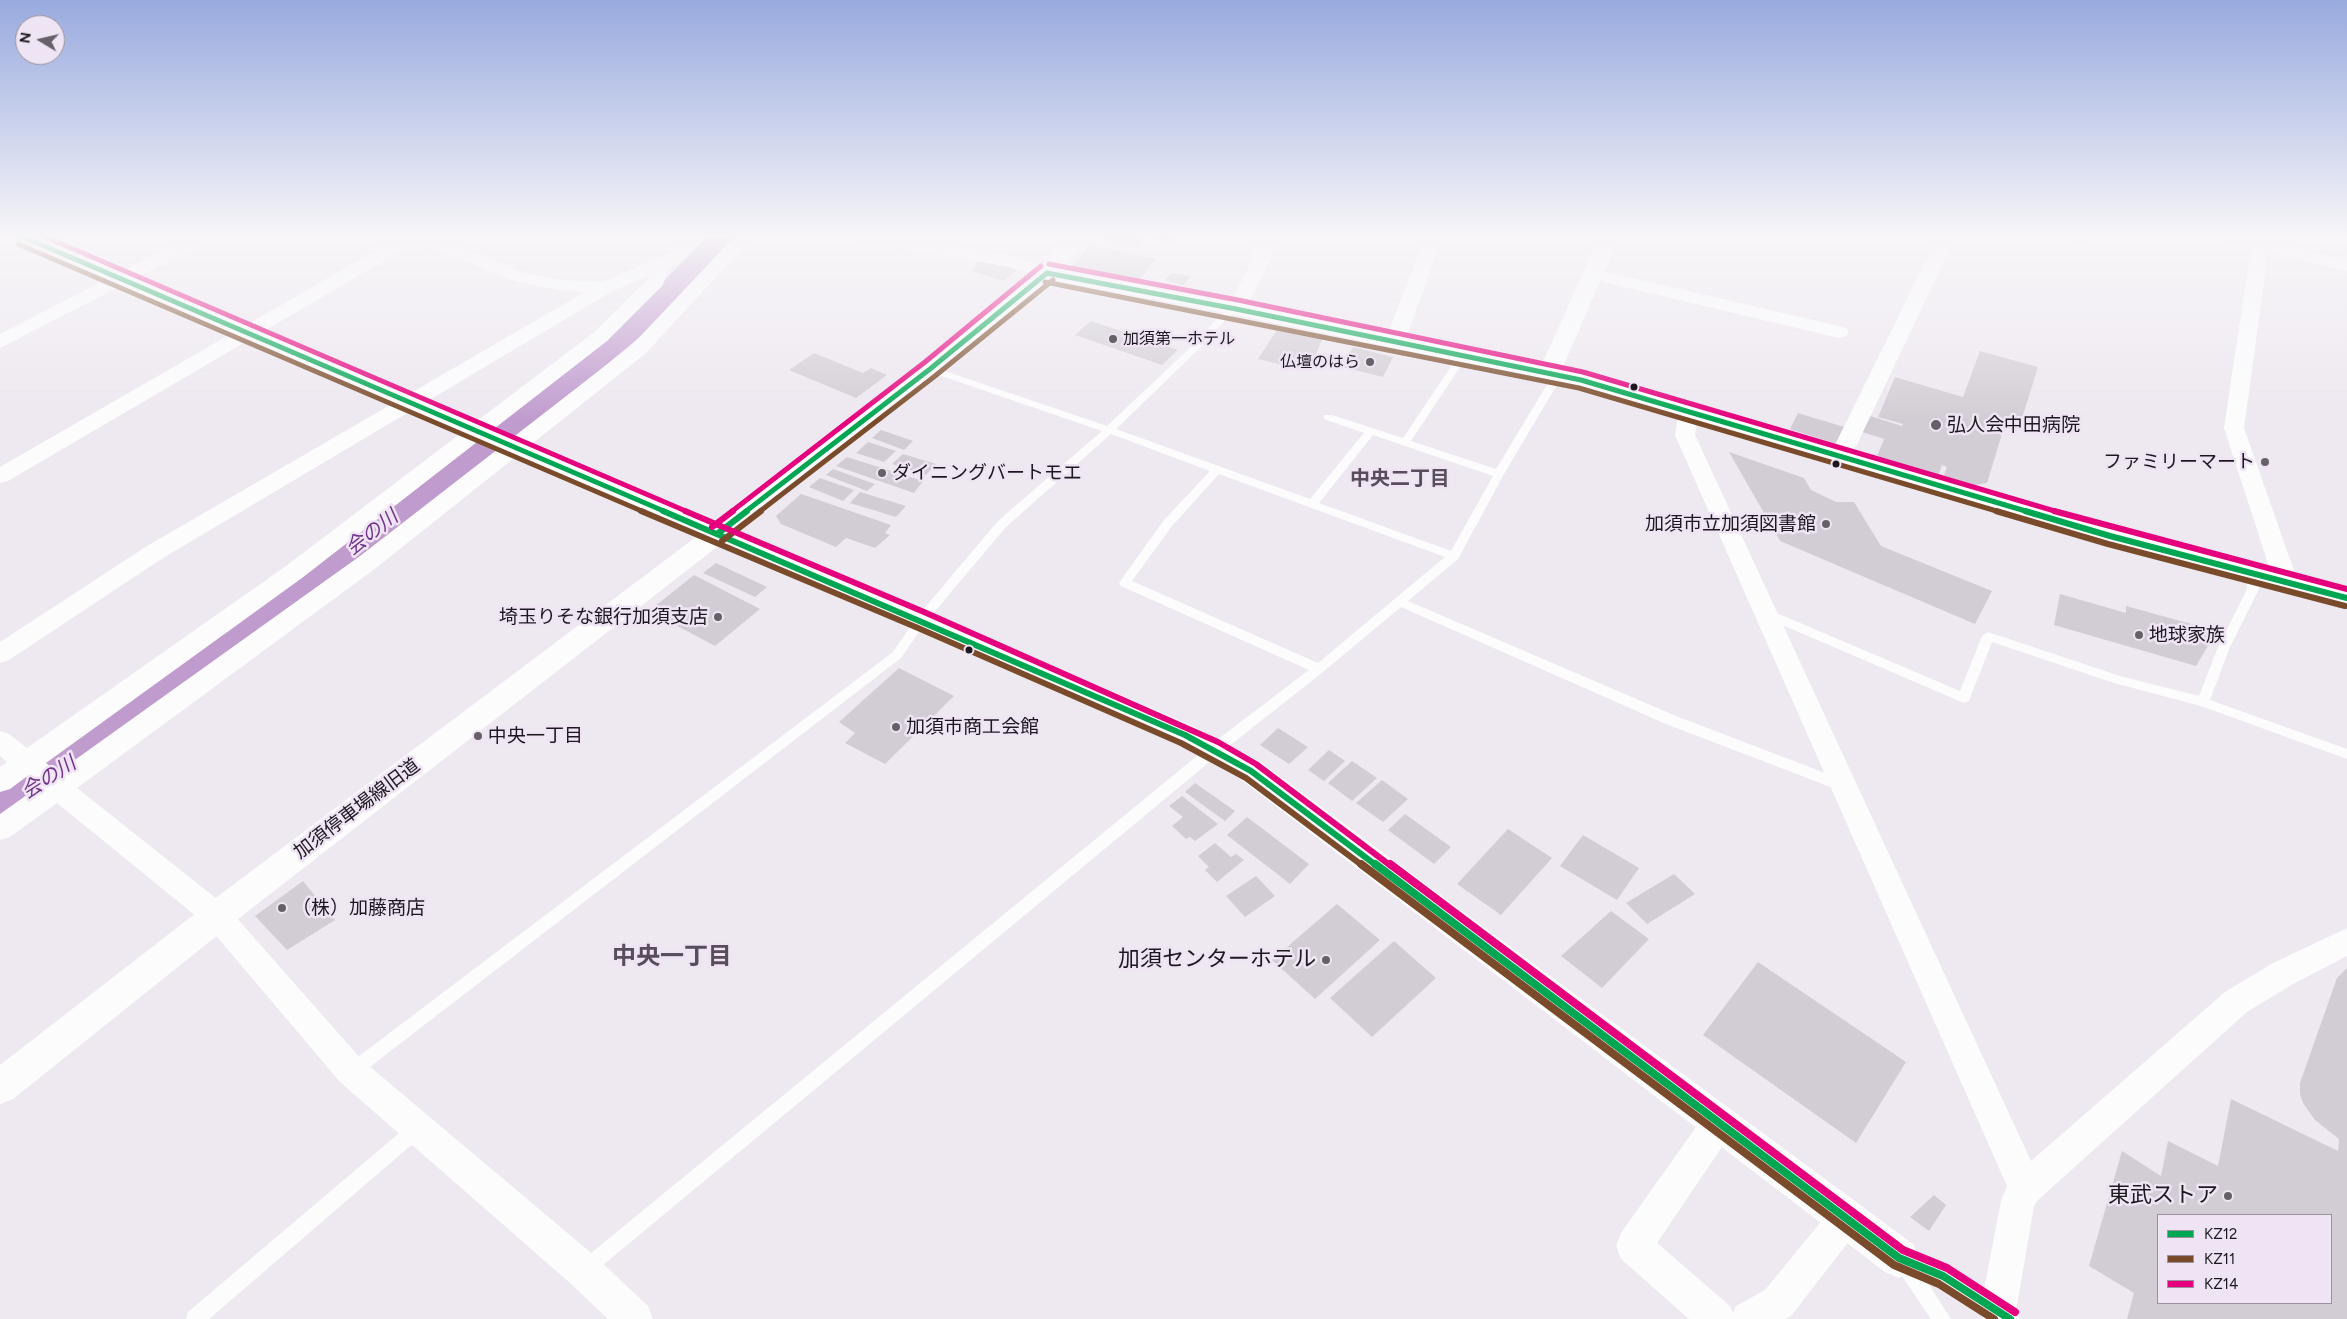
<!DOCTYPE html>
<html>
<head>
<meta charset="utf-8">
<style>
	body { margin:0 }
	#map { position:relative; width:2347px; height:1319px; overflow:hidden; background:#eee8f0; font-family:Figtree,sans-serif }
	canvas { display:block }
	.legend { position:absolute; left:2157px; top:1214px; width:175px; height:90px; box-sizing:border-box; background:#efe4f4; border:1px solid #9b929e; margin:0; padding:6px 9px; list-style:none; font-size:15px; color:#1c181e }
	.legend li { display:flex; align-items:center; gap:10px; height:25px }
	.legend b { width:25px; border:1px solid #9b929e }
	.north { position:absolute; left:15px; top:15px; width:50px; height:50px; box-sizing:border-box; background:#efe4f4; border:1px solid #9b929e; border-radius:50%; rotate:279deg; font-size:14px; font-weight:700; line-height:20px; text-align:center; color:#1c181e }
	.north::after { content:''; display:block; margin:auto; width:18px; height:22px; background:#666168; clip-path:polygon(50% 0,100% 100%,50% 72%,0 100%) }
</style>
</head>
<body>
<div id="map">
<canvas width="2347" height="1319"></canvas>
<ul class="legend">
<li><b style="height:6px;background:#00a651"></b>KZ12</li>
<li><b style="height:6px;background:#7a4b2a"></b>KZ11</li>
<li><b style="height:6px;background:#e5007d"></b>KZ14</li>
</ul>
<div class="north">N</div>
</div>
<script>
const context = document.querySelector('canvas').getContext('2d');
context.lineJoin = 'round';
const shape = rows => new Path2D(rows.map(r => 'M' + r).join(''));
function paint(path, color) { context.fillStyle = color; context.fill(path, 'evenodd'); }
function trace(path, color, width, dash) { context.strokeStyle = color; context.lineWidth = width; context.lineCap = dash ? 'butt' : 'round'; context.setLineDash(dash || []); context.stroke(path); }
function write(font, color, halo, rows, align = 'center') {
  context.font = font + ' Figtree,"Noto Sans JP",sans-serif'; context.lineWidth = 5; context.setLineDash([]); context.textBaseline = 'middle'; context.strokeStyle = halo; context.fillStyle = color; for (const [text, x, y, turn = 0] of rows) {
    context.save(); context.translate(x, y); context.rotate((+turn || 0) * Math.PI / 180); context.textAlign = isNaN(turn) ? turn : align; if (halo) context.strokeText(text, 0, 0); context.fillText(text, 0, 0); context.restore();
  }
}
paint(shape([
	[708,236,742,236,678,305,527,431,264,637,108,764,18,823,0,829,0,784,74,738,232,615,501,415,654,291,708,236]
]), '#c09bce');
paint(shape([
	[1104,236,1137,236,1144,237,1138,246,1102,239],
	[1146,236,1176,236,1172,242],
	[1090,245,1156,259,1138,281,1071,267],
	[979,261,1017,269,1004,281,971,271],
	[1172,273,1191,276,1183,285,1165,280],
	[1091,321,1178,350,1162,365,1075,335],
	[1278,328,1323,338,1308,371,1258,359],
	[1353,347,1393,357,1383,377,1342,367],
	[1980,351,2038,367,2019,428,2005,424,1987,483,1969,486,1943,478,1947,467,1942,465,1938,476,1877,456,1884,439,1856,430,1864,414,1902,426,1903,424,1878,417,1895,377,1963,397],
	[814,353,863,373,871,368,887,375,856,398,789,370],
	[1798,413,1844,427,1837,444,1790,429],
	[881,430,913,441,904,450,872,438],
	[868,442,896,451,884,462,856,453],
	[1729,452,1804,478,1811,490,1836,502,1854,502,1881,546,1992,591,1975,624,1780,541],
	[903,454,936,464,926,475,892,464],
	[847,457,923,481,914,493,836,466],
	[833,469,875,484,867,491,826,475],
	[820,478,854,490,843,501,809,487],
	[860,492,906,506,896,517,850,503],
	[801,494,891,525,885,533,890,535,875,548,846,538,836,547,781,524,776,516],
	[716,563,767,587,755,597,703,573],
	[694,575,760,609,715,646,649,611],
	[2060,594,2126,613,2126,606,2217,631,2196,666,2054,625],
	[899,668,954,696,885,764,845,743,855,733,839,722],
	[1278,728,1308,747,1289,764,1260,745],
	[1329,750,1345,761,1324,781,1308,770],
	[1352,761,1377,778,1352,801,1328,783],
	[1382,780,1408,799,1383,822,1356,803],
	[1195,783,1235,811,1225,821,1185,792],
	[1182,796,1218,824,1195,841,1190,837,1186,839,1172,826,1183,817,1169,806],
	[1405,814,1451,847,1434,864,1388,830],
	[1247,817,1309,864,1290,884,1227,835],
	[1508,829,1552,858,1501,915,1457,884],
	[1583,835,1639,868,1617,900,1560,866],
	[1215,843,1231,857,1236,854,1244,860,1217,882,1205,870,1209,867,1198,856],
	[1674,874,1695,894,1647,924,1626,903],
	[1256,876,1275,896,1245,917,1226,896],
	[303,881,335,920,287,950,255,916],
	[1337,904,1380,940,1315,999,1272,960],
	[1611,911,1649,939,1602,988,1561,956],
	[1394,941,1436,978,1372,1037,1330,998],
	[1758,962,1906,1062,1856,1143,1703,1035],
	[2347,968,2347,1319,2127,1319,2134,1293,2089,1266,2122,1151,2161,1176,2168,1141,2218,1166,2231,1099,2338,1151,2339,1139,2315,1120,2303,1103,2300,1094,2300,1083,2337,978],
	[2158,1215,2331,1215,2331,1303,2158,1303],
	[1934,1195,1946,1205,1929,1231,1910,1217]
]), '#d2cdd4');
paint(shape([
	[1236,306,1239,307,1239,311,1227,318,1198,350,1116,429,1310,499,1364,433,1324,419,1324,415,1332,415,1403,438,1460,353,1466,353,1468,355,1411,441,1496,469,1548,383,1548,373,1549,371,1557,371,1558,383,1504,474,1458,559,1408,601,1676,716,1846,781,1848,785,1846,789,1841,790,1836,789,1666,724,1401,607,1323,672,1219,754,591,1275,585,1278,579,1275,576,1269,579,1263,1209,746,1309,670,1121,586,1119,583,1121,580,1164,520,1210,471,1111,434,1006,527,925,623,901,658,358,1076,352,1079,346,1076,344,1071,346,1066,893,652,917,617,998,521,1102,431,927,371,927,367,933,367,1107,426,1192,346,1221,314,1236,306],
	[1373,435,1493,476,1451,551,1319,503,1373,435],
	[1219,474,1445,557,1318,663,1132,581,1172,526,1219,474],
	[2253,570,2259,574,2259,589,2230,647,2210,700,2347,749,2347,759,2201,706,2114,683,1992,642,1970,698,1969,701,1964,703,1773,621,1762,619,1760,616,1766,612,1779,614,1960,691,1982,636,1988,632,2120,676,2199,696,2218,647,2247,589,2247,574,2253,570],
	[417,1121,423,1123,425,1129,423,1135,209,1319,186,1319,188,1312,411,1123,417,1121],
	[1902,1250,1949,1270,2017,1312,2019,1319,1993,1319,1937,1282,1924,1277,1951,1319,1931,1319,1895,1266,1892,1260,1895,1254,1902,1250]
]), '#fcfcfd');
paint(shape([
	[190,236,213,236,210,240,0,348,0,334,190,236],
	[401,236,431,236,526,273,560,280,603,282,668,254,688,236,708,236,680,262,669,267,663,285,607,341,302,578,46,763,58,772,360,556,632,345,735,236,754,236,646,353,376,568,77,788,227,907,362,1060,596,1257,648,1306,653,1319,608,1319,570,1283,340,1082,207,925,57,803,10,837,0,840,0,814,38,787,26,777,10,789,0,792,0,767,7,762,0,756,0,731,9,734,27,748,286,566,593,333,648,279,649,275,611,292,163,558,9,660,0,663,0,642,147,546,585,292,560,290,515,281,416,242,8,481,0,483,0,467,401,236],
	[846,236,888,236,1009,256,1053,269,1056,273,1053,277,1047,278,1006,266,855,241,849,240,846,236],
	[1258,236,1276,236,1269,263,1243,313,1236,315,1229,313,1227,309,1251,263,1258,236],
	[1425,236,1443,236,1405,341,1402,345,1395,347,1388,345,1385,341,1425,236],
	[1938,236,1956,236,1852,455,1849,460,1841,462,1833,460,1830,455,1938,236],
	[2058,236,2086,236,2082,242,2076,243,2061,240,2058,236],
	[2215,236,2253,238,2253,236,2271,236,2270,242,2347,261,2347,271,2268,252,2244,428,2298,582,2294,588,2286,590,2278,588,2274,582,2224,428,2251,248,2218,240,2215,236],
	[1593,269,1839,326,1846,328,1849,332,1846,336,1839,338,1587,278,1584,274,1587,270,1593,269],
	[1689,405,1696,407,1699,411,1695,435,2031,1161,2225,992,2271,964,2347,928,2347,956,2293,984,2247,1012,2038,1200,2034,1206,2016,1311,2013,1319,1983,1319,1980,1311,2001,1201,2007,1186,1675,435,1679,411,1682,407,1689,405],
	[1718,1108,1730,1113,1735,1124,1730,1135,1657,1243,1730,1306,1733,1313,1736,1306,1765,1290,1833,1207,1845,1201,1857,1207,1863,1219,1857,1231,1791,1316,1785,1319,1689,1319,1621,1259,1616,1246,1621,1233,1706,1113,1718,1108]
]), '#fcfcfd');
paint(shape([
	[1069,236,1089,236,1054,277,1047,279,1040,277,1037,273,1040,269,1069,236],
	[1600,236,1620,236,1564,364,1564,373,1561,378,1553,380,1545,378,1542,373,1542,364,1600,236],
	[717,526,726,528,730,534,726,540,229,926,13,1099,0,1104,0,1065,205,906,708,528,717,526]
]), '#fcfcfd');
paint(shape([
	[717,526,930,613,1195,727,1262,763,1913,1244,1919,1258,1913,1272,1899,1278,1885,1272,1240,779,1175,743,708,540,704,534,708,528,717,526]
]), '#fcfcfd');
paint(shape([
	[11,236,38,236,714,523,922,364,1040,269,1047,267,1236,303,1589,375,2114,529,2347,589,2347,607,2101,542,1577,386,1236,315,1051,280,938,374,726,540,717,542,14,240,11,236]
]), '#fcfcfd');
trace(shape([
	[21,236,666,512],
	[1047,273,1236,309,1581,380,2029,512],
	[745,512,930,369,1047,273]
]), '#00a651', 5);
trace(shape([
	[663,511,1185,735,1251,771,1377,866],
	[2025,511,2110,536,2347,598],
	[717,534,747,511]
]), '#00a651', 6);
trace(shape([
	[1375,864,1899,1258,1943,1276,2010,1319]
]), '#00a651', 8);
trace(shape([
	[18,244,644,512],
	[1045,282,1579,388,2000,512],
	[759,512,935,376,1053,280]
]), '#7a4b2a', 5);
trace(shape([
	[641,511,918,628,1181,743,1246,778,1363,866],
	[1996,511,2108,544,2345,606],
	[722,541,761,511]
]), '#7a4b2a', 6);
trace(shape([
	[1361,864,1894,1265,1939,1284,1994,1319]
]), '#7a4b2a', 8);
trace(shape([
	[43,236,688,512],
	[1049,264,1238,300,1583,372,2058,512],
	[731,512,925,362,1041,266]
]), '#e5007d', 5);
trace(shape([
	[685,511,924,612,1218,742,1256,764,1391,866],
	[2054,511,2347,589],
	[712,527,733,511]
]), '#e5007d', 6);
trace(shape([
	[1390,864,1903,1250,1947,1268,2015,1312]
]), '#e5007d', 8);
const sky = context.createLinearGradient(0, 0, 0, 421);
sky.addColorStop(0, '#98aade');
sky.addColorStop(0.56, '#f7f5f8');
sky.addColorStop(1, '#f7f5f800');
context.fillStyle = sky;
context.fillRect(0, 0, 2347, 421);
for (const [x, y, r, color] of [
	[1113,339,5,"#666168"],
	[1370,362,5,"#666168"],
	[1634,387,4.5,"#1c181e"],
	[1936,425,6,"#666168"],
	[2265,462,5,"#666168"],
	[1836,464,4.5,"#1c181e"],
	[882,473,5,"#666168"],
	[1826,524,5,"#666168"],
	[718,617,5,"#666168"],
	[2139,635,5,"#666168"],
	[969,650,4.5,"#1c181e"],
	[896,727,5,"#666168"],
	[478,736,5,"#666168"],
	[282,908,5,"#666168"],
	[1326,960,5,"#666168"],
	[2228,1196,5,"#666168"]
]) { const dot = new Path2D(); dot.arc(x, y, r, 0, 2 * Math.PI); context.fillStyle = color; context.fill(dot); trace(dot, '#efe4f4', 2); }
write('16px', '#1c181e', '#efe4f4', [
	["加須第一ホテル",1123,339],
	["仏壇のはら",1360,362,"right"]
], 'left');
write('19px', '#1c181e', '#efe4f4', [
	["弘人会中田病院",1947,425],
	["ファミリーマート",2255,462,"right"],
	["ダイニングバートモエ",892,473],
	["加須市立加須図書館",1816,524,"right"],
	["埼玉りそな銀行加須支店",708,617,"right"],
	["地球家族",2149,635],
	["加須市商工会館",906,727],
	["中央一丁目",488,736],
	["（株）加藤商店",292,908]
], 'left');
write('19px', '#1c181e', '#efe4f4', [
	["加須停車場線旧道",357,809,-37]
]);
write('bold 20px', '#574d5b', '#efe4f4', [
	["中央二丁目",1400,479]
]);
write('italic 20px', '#713388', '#efe4f4', [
	["会の川",372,533,-38],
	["会の川",49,778,-33]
]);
write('22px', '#1c181e', '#efe4f4', [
	["加須センターホテル",1316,960],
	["東武ストア",2218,1196]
], 'right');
write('bold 24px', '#574d5b', '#efe4f4', [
	["中央一丁目",672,957]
]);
</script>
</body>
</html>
